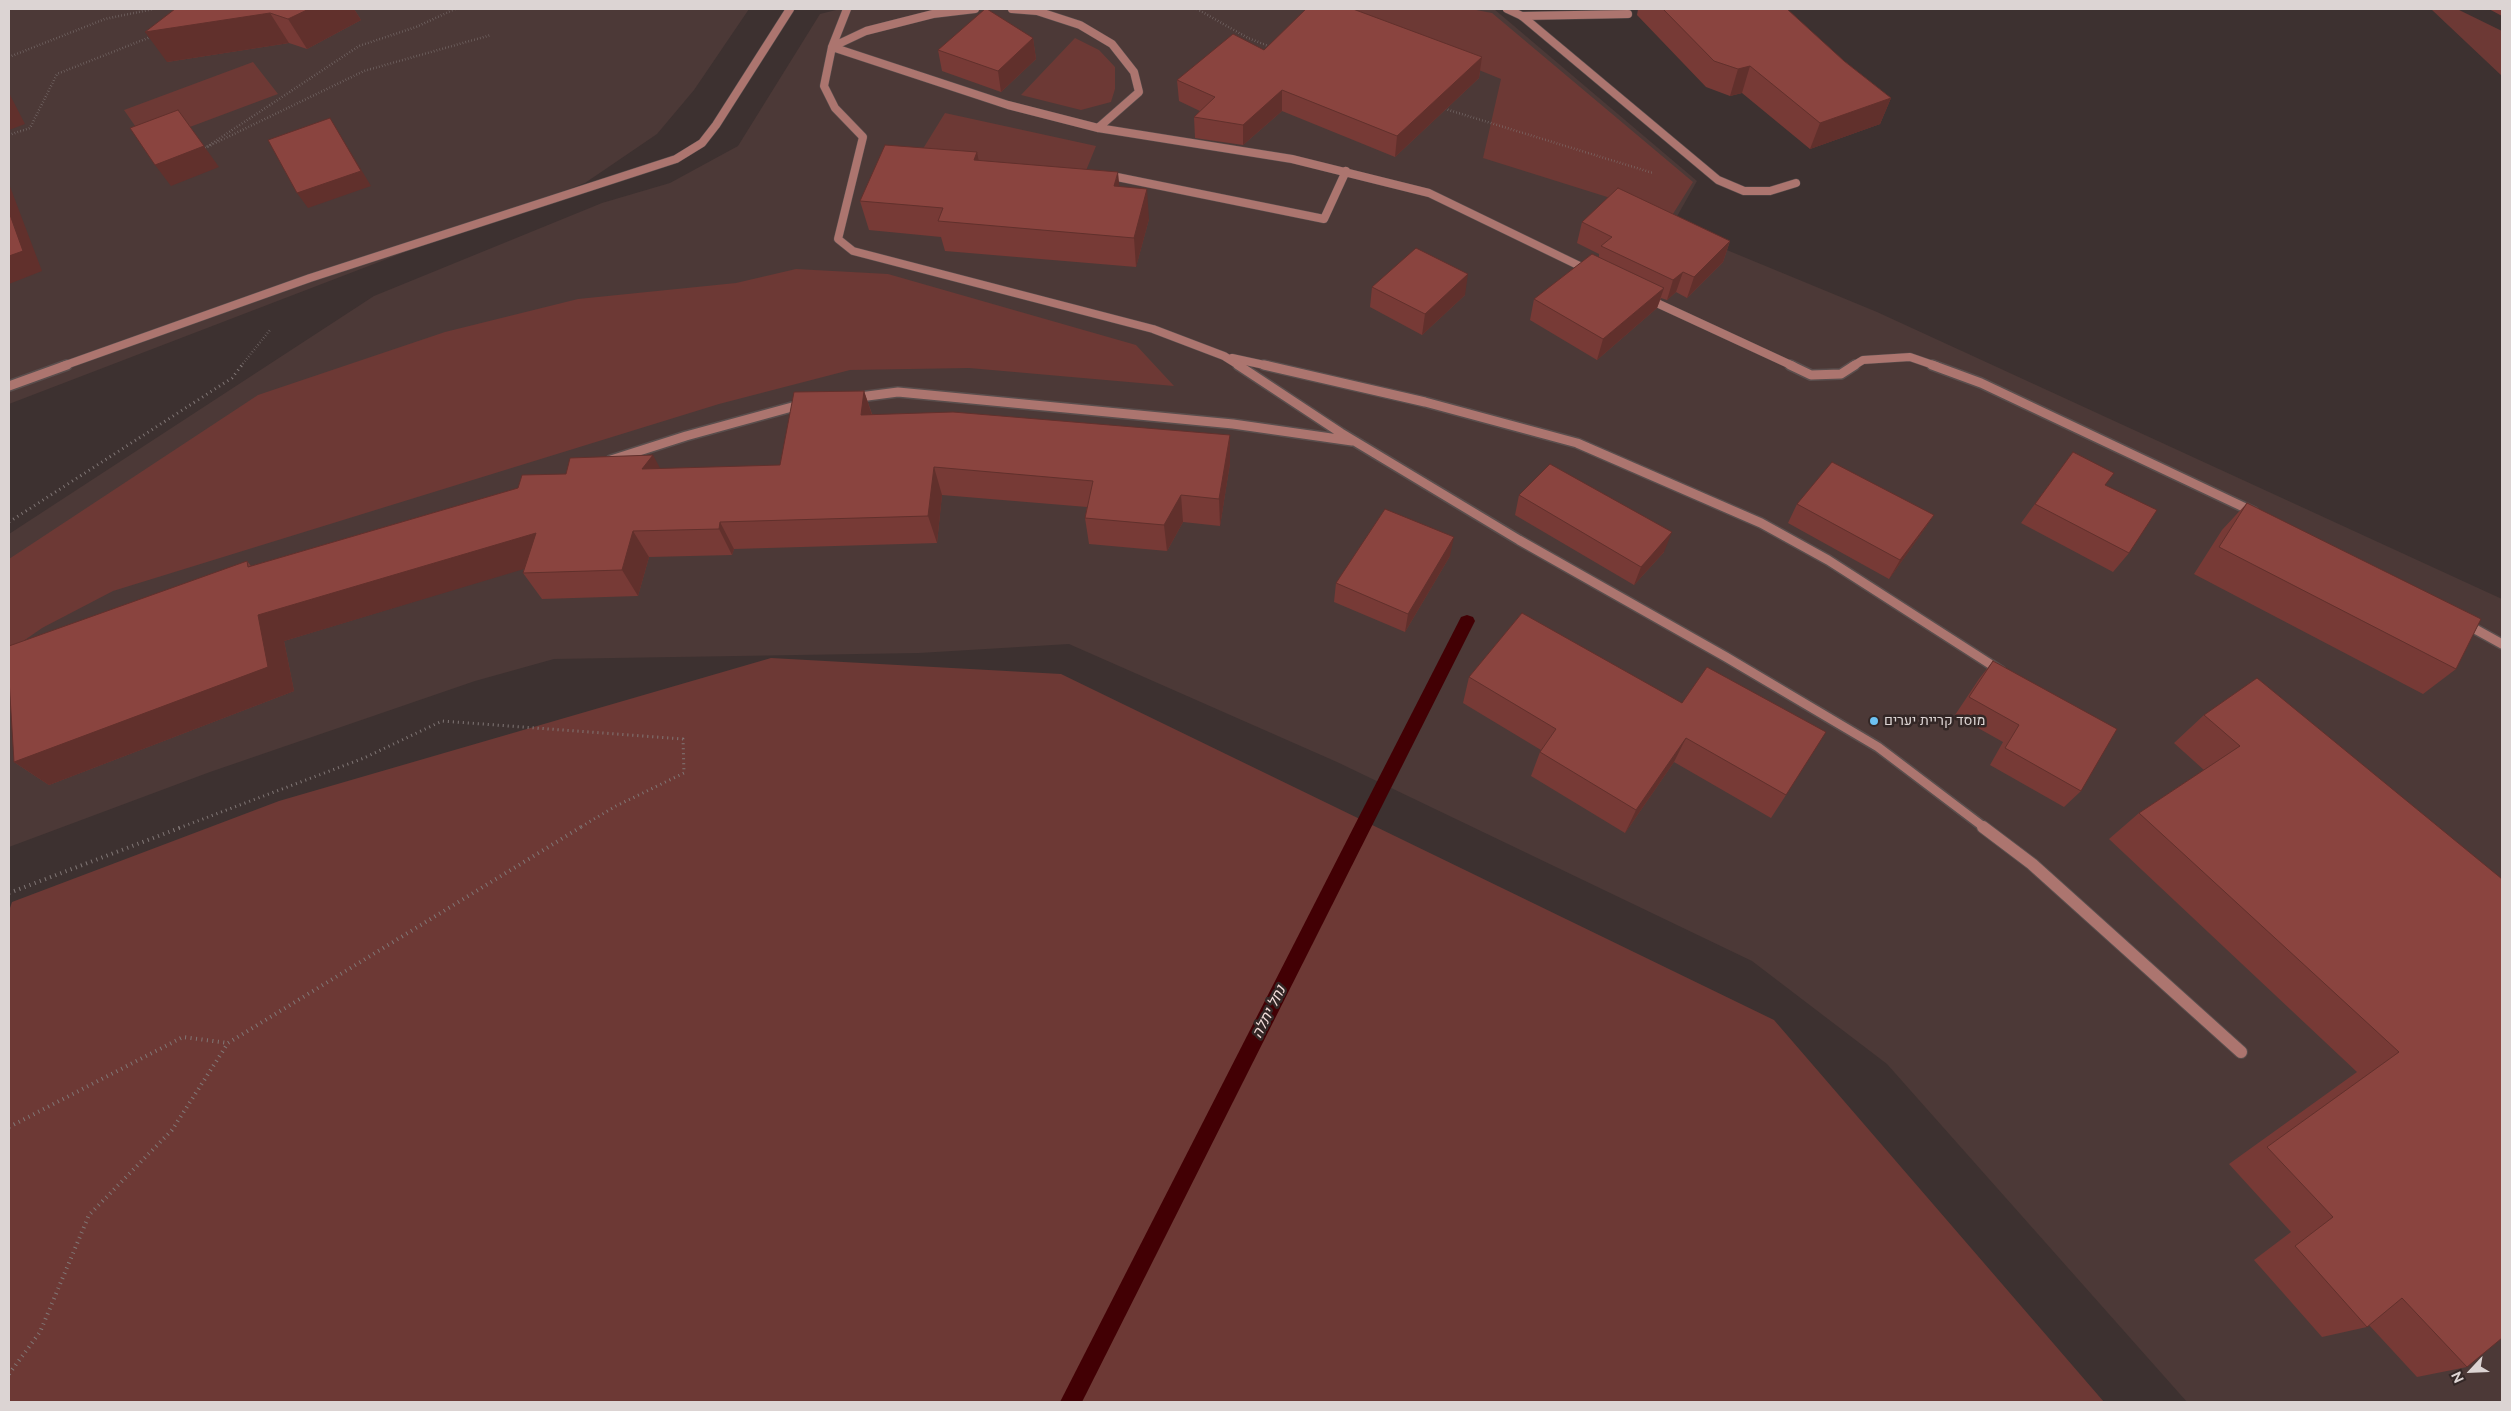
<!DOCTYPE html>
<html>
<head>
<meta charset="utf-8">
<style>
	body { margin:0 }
	#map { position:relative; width:2511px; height:1411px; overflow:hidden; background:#3d3130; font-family:Raleway,sans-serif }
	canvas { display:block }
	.frame { position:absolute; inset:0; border:10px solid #dcd4d3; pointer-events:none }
	.north { position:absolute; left:2446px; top:1346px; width:50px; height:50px; -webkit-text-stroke:4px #332726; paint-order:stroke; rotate:245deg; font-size:14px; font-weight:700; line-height:20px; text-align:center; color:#dcd4d3 }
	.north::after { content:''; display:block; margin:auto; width:18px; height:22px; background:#dcd4d3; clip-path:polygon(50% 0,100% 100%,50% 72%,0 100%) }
</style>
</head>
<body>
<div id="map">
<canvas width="2511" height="1411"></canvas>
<div class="frame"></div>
<div class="north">N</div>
</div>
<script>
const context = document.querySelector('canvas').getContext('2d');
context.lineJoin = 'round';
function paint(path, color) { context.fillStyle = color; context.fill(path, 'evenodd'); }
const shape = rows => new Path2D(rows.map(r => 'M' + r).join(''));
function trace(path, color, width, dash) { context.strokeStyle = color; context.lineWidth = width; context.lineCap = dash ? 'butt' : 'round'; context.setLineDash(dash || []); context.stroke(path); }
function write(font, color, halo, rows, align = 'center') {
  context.font = font + ' Raleway,Heebo,sans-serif'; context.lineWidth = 5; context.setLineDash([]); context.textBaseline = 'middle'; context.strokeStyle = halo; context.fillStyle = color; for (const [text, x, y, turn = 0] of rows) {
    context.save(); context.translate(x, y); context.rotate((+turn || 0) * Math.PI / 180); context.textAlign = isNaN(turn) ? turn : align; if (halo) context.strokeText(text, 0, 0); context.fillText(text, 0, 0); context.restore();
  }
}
paint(shape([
	[9,9,749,9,694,90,657,134,585,183,9,404],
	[840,9,1494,9,1697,181,1671,227,1877,312,2502,599,2502,1402,2187,1402,1887,1064,1752,961,1337,762,1069,644,919,653,554,659,475,681,210,772,9,847,9,534,374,296,602,203,670,183,738,146,820,14]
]), '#4c3937');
paint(shape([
	[1329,9,1471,9,1492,13,1693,182,1671,217,1483,158,1501,79],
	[2431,9,2457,9,2502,31,2502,76],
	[1075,38,1099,50,1115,67,1115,89,1111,102,1081,110,1021,95],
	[253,62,278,94,147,143,124,110],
	[945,113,1096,146,1081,183,913,165],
	[796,269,888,274,1136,345,1174,386,969,368,850,370,719,404,113,591,42,628,9,651,9,559,258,395,445,332,578,299,736,283],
	[771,658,1061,674,1774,1020,2104,1402,9,1402,9,911,12,902,279,801]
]), '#6d3935');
paint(shape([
	[1467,615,1473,617,1475,621,1082,1402,1060,1402,1461,617,1467,615]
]), '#420004');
const laneFar2 = shape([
	[847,9,832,47,824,86,835,108,863,137,838,239,853,251,1153,329,1224,356,1240,366],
	[1012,9,1037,11,1080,25,1112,44,1134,72,1139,92,1098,128],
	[1522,16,1628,14],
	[832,47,1008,105,1098,128,1292,159,1429,193,1588,270],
	[832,47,866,31,933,14,975,9],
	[1117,177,1324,219,1346,171],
	[1646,298,1793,366],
	[1232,358,1269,366],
	[1853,366,1863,360,1910,357,1936,366]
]);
const laneFar1 = shape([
	[1238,365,1341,433,1519,540,1726,657,1878,747,1985,828],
	[1264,365,1425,402,1577,443,1761,523,1828,560,2001,671],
	[1790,365,1811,375,1841,374,1855,365],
	[1932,365,1981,383,2254,512],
	[852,398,898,392,1233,424,1352,441],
	[611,460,686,436,803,404],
	[2466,624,2502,644]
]);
const lane = shape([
	[1983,827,2032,864,2241,1052]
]);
const streetFar1 = shape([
	[1507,9,1522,16,1718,180,1744,191,1770,191,1796,183],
	[63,366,310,278,676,159,702,143,716,125,790,9]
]);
const street = shape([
	[9,386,67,365]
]);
trace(laneFar2, '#5a4e4d', 9);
trace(laneFar1, '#5a4e4d', 12);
trace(lane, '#5a4e4d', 14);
trace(streetFar1, '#5a4e4d', 9);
trace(street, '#5a4e4d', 12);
trace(shape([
	[455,9,416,27,359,46,205,148,364,71,491,35],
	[1197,9,1248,38,1271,47],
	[9,57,105,19,153,9],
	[1442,108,1653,173],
	[9,135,30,128,57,74,153,36],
	[241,366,270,330]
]), '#817776', 2.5, [0.5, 2.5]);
trace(shape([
	[9,522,232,378,242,365],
	[179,828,364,758,442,721,683,739,684,773,616,806,579,828]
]), '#817776', 3, [1, 4]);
trace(shape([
	[9,893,182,827],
	[9,1127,183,1037,228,1043],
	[9,1374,40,1332,89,1215,172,1130,228,1043,581,827]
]), '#817776', 4, [1, 4.5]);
trace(laneFar2, '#ac756f', 8);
trace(laneFar1, '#ac756f', 9);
trace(lane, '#ac756f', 12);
trace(streetFar1, '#ac756f', 8);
trace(street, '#ac756f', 9);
paint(shape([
	[175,9,354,9,361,20,307,49,289,43,167,62],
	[1638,9,1787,9,1844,61,1891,98,1880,124,1810,149,1742,93,1730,96,1706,87,1637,15],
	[2489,9,2502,9,2502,16],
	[1033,38,1036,59,1001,92,942,71,938,50],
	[1264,50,1482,57,1479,78,1395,157,1282,111,1243,145,1195,138,1194,117,1200,111,1179,101,1177,80],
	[979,161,1119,187,1149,219,1136,267,945,251,941,237,869,230,860,201],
	[1582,222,1730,241,1723,262,1687,298,1676,292,1667,300,1661,298,1657,308,1597,360,1530,320,1534,299,1599,257,1599,254,1577,243],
	[1372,287,1465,295,1422,335,1370,307],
	[864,391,872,414,1230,435,1230,463,1220,526,1183,522,1167,551,1089,544,1085,518,1087,507,942,495,937,543,734,549,732,555,649,557,638,596,542,599,523,573,524,568,284,641,294,691,49,785,14,762,247,561,251,566,566,474,780,465],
	[2073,452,2105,485,2129,553,2113,572,2021,523],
	[1519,495,1664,552,1634,585,1515,515],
	[2247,503,2456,669,2423,694,2194,574,2222,530],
	[1797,504,1934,515,1921,534,1889,579,1788,523],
	[1450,556,1405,632,1334,602,1336,583],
	[1522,613,1786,795,1771,818,1674,762,1625,833,1531,776,1540,752,1541,750,1463,703,1469,677],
	[1993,661,2081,791,2064,807,1990,765,2003,742,1955,715,1979,679],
	[2204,715,2502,879,2467,1367,2417,1377,2369,1325,2367,1327,2322,1337,2254,1260,2291,1232,2229,1164,2357,1072,2109,839,2139,813,2204,770,2174,743]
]), '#773a36');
paint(shape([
	[309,9,354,9,361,20,307,49,288,19],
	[270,13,289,43,167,62,145,32],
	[1033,38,1036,59,1001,92,998,71],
	[1482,57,1479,78,1395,157,1397,136],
	[1750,66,1742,93,1730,96,1738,69],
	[1282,90,1282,111,1243,145,1243,125],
	[9,93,25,124,9,130],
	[1891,98,1880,124,1810,149,1820,123],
	[330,118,371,186,308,208,297,193],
	[204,146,219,167,171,186,155,165],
	[977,152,983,182,974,160],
	[1118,172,1121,202,1114,186],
	[9,184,42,271,9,284],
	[1147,189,1149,219,1136,267,1134,238],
	[1730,241,1723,262,1687,298,1694,277],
	[1683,272,1676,292,1667,300,1673,280],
	[1468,274,1465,295,1422,335,1425,314],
	[1664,288,1657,308,1597,360,1603,339],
	[864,391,873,418,861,415],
	[1230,435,1230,463,1220,526,1219,499],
	[653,455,668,483,642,469],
	[934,467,942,495,937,543,928,516],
	[1181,495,1183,522,1167,551,1164,525],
	[1934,515,1921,534,1889,579,1900,560],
	[720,522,734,549,732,555,719,529],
	[633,531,649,557,638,596,622,570],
	[1672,532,1664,552,1634,585,1641,567],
	[536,533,554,560,284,641,294,691,49,785,14,762,258,615],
	[1454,537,1450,556,1405,632,1408,614],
	[1686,738,1674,762,1625,833,1636,810]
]), '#61302c');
const building = shape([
	[175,9,309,9,288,19,270,13,145,32,175,9],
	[985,9,987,9,1033,38,998,71,938,50,985,9],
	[1306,9,1353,9,1482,57,1397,136,1282,90,1243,125,1194,117,1215,97,1177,80,1233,34,1264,50,1306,9],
	[1663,9,1787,9,1844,61,1891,98,1820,123,1750,66,1738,69,1714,61,1663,9],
	[178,110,204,146,155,165,130,128,178,110],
	[330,118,361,171,297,193,268,140,330,118],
	[885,145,977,152,974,160,1118,172,1114,186,1147,189,1134,238,938,221,943,208,860,201,885,145],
	[1618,188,1730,241,1694,277,1683,272,1673,280,1601,246,1612,237,1582,222,1618,188],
	[9,212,23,251,9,256,9,212],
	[1416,248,1468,274,1425,314,1372,287,1416,248],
	[1592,254,1664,288,1603,339,1534,299,1592,254],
	[864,391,861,415,953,412,1230,435,1219,499,1181,495,1164,525,1085,518,1093,481,934,467,928,516,720,522,719,529,633,531,622,570,523,573,536,533,258,615,268,667,14,762,9,679,9,646,247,561,248,567,518,488,522,475,566,474,570,458,653,455,642,469,780,465,794,392,864,391],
	[2073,452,2114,473,2105,485,2157,510,2129,553,2035,504,2073,452],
	[1832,462,1934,515,1900,560,1797,504,1832,462],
	[1550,464,1672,532,1641,567,1519,495,1550,464],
	[2247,503,2481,619,2456,669,2219,547,2247,503],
	[1385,509,1454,537,1408,614,1336,583,1385,509],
	[1522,613,1682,703,1707,667,1826,732,1786,795,1686,738,1636,810,1540,752,1556,729,1469,677,1522,613],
	[1993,661,2117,729,2081,791,2005,748,2019,725,1969,697,1993,661],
	[2257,678,2502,879,2502,1338,2467,1367,2402,1298,2367,1327,2295,1246,2333,1217,2267,1147,2399,1052,2139,813,2240,746,2204,715,2257,678]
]);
paint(building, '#8a443f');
trace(building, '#61302c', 1);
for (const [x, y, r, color] of [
	[1874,721,5,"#6dc2f3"]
]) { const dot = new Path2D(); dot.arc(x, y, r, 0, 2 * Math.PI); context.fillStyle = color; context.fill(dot); trace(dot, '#332726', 2); }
write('14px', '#dcd4d3', '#332726', [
	["מוסד קריית יערים",1884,721]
], 'left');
write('italic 15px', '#f3ddda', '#332726', [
	["נחל יתלה",1269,1012,-63]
]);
</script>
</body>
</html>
